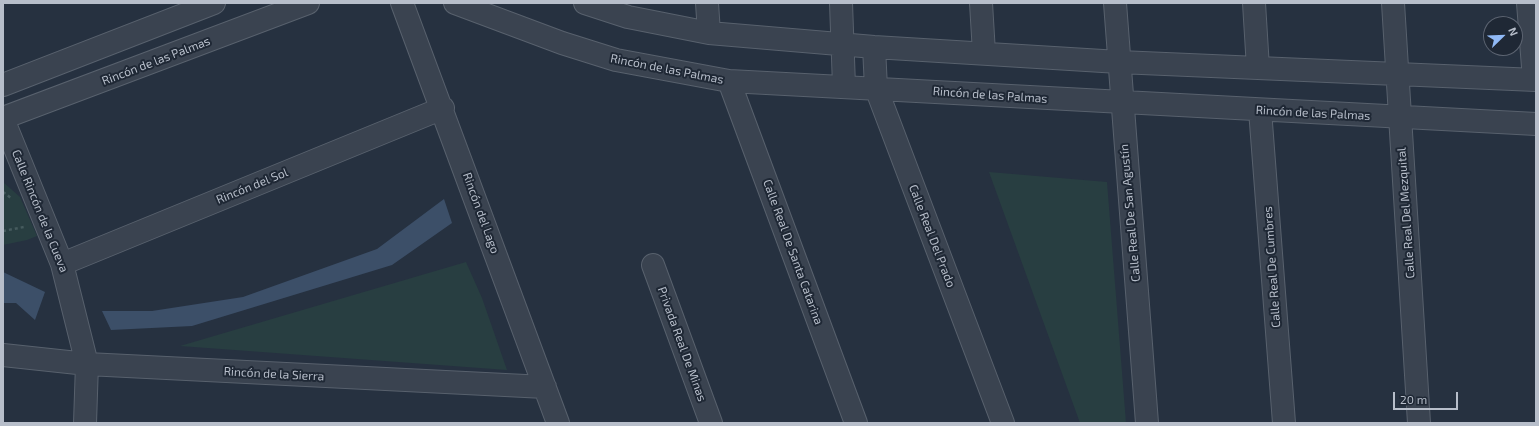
<!DOCTYPE html>
<html>
<head>
<meta charset="utf-8">
<style>
	body { margin:0 }
	#map { position:relative; width:1539px; height:426px; overflow:hidden; background:#263140; font-family:"Exo 2",sans-serif }
	canvas { display:block }
	.frame { position:absolute; inset:0; border:4px solid #b7beca; pointer-events:none }
	.north { position:absolute; left:1483px; top:16px; width:40px; height:40px; box-sizing:border-box; background:#1f2835; border:1px solid #5c6471; border-radius:50%; rotate:67deg; font-size:11px; font-weight:700; line-height:16px; text-align:center; color:#b7beca }
	.north::after { content:''; display:block; margin:auto; width:14px; height:18px; background:#90b9f6; clip-path:polygon(50% 0,100% 100%,50% 72%,0 100%) }
	.scale { position:absolute; left:1393px; top:392px; width:65px; height:18px; box-sizing:border-box; border:2px solid #b7beca; border-top:0; padding-left:5px; font-size:12px; line-height:14px; white-space:nowrap; color:#b7beca; -webkit-text-stroke:3px #1f2835; paint-order:stroke }
</style>
</head>
<body>
<div id="map">
<canvas width="1539" height="426"></canvas>
<div class="frame"></div>
<div class="north">N</div>
<div class="scale">20 m</div>
</div>
<script>
const context = document.querySelector('canvas').getContext('2d');
context.lineJoin = 'round';
function paint(path, color) { context.fillStyle = color; context.fill(path, 'evenodd'); }
const shape = rows => new Path2D(rows.map(r => 'M' + r).join(''));
function trace(path, color, width, dash) { context.strokeStyle = color; context.lineWidth = width; context.lineCap = dash ? 'butt' : 'round'; context.setLineDash(dash || []); context.stroke(path); }
function write(font, color, halo, rows, align = 'center') {
  context.font = font + ' "Exo 2",sans-serif'; context.lineWidth = 4; context.setLineDash([]); context.textBaseline = 'middle'; context.strokeStyle = halo; context.fillStyle = color; for (const [text, x, y, turn = 0] of rows) {
    context.save(); context.translate(x, y); context.rotate((+turn || 0) * Math.PI / 180); context.textAlign = isNaN(turn) ? turn : align; if (halo) context.strokeText(text, 0, 0); context.fillText(text, 0, 0); context.restore();
  }
}
paint(shape([
	[989,172,1107,182,1126,423,1080,423],
	[3,182,20,197,37,236,27,240,3,245],
	[466,262,482,298,507,370,180,346]
]), '#283e41');
paint(shape([
	[444,199,452,223,392,265,192,326,111,330,102,311,152,311,243,297,377,249],
	[3,272,45,292,35,320,16,303,3,303]
]), '#3c4f68');
const minor = shape([
	[402,3,558,423],
	[455,3,562,43,616,60,729,81,1536,124],
	[585,3,628,17,709,33,874,47,1119,62,1536,80],
	[707,3,709,33],
	[841,3,844,86],
	[981,3,984,53],
	[1115,3,1147,423],
	[1254,3,1258,68],
	[1393,3,1419,423],
	[1528,3,1534,80],
	[874,47,876,88,1003,423],
	[729,81,856,423],
	[3,85,214,3],
	[1260,110,1284,423],
	[3,118,308,3],
	[3,119,62,264,87,364,85,423],
	[62,264,443,108],
	[653,265,711,423],
	[3,355,87,364,545,387]
]);
trace(minor, '#58616d', 24);
trace(shape([
	[3,192,11,198],
	[3,231,24,227]
]), '#465b5e', 2.5, [3, 3]);
trace(minor, '#3a4350', 22);
write('12px', '#b7beca', '#1f2835', [
	["Rincón de las Palmas",156,61,-21],
	["Rincón de las Palmas",667,69,11],
	["Rincón de las Palmas",990,95,4],
	["Rincón de las Palmas",1313,113,3],
	["Rincón del Sol",252,186,-22],
	["Calle Rincón de la Cueva",40,211,68],
	["Rincón del Lago",481,213,70],
	["Calle Real De San Agustín",1130,213,-95],
	["Calle Real Del Mezquital",1406,213,-94],
	["Calle Real Del Prado",932,236,69],
	["Calle Real De Santa Catarina",793,252,70],
	["Calle Real De Cumbres",1272,267,-94],
	["Privada Real De Minas",682,344,70],
	["Rincón de la Sierra",274,374,3]
]);
</script>
</body>
</html>
